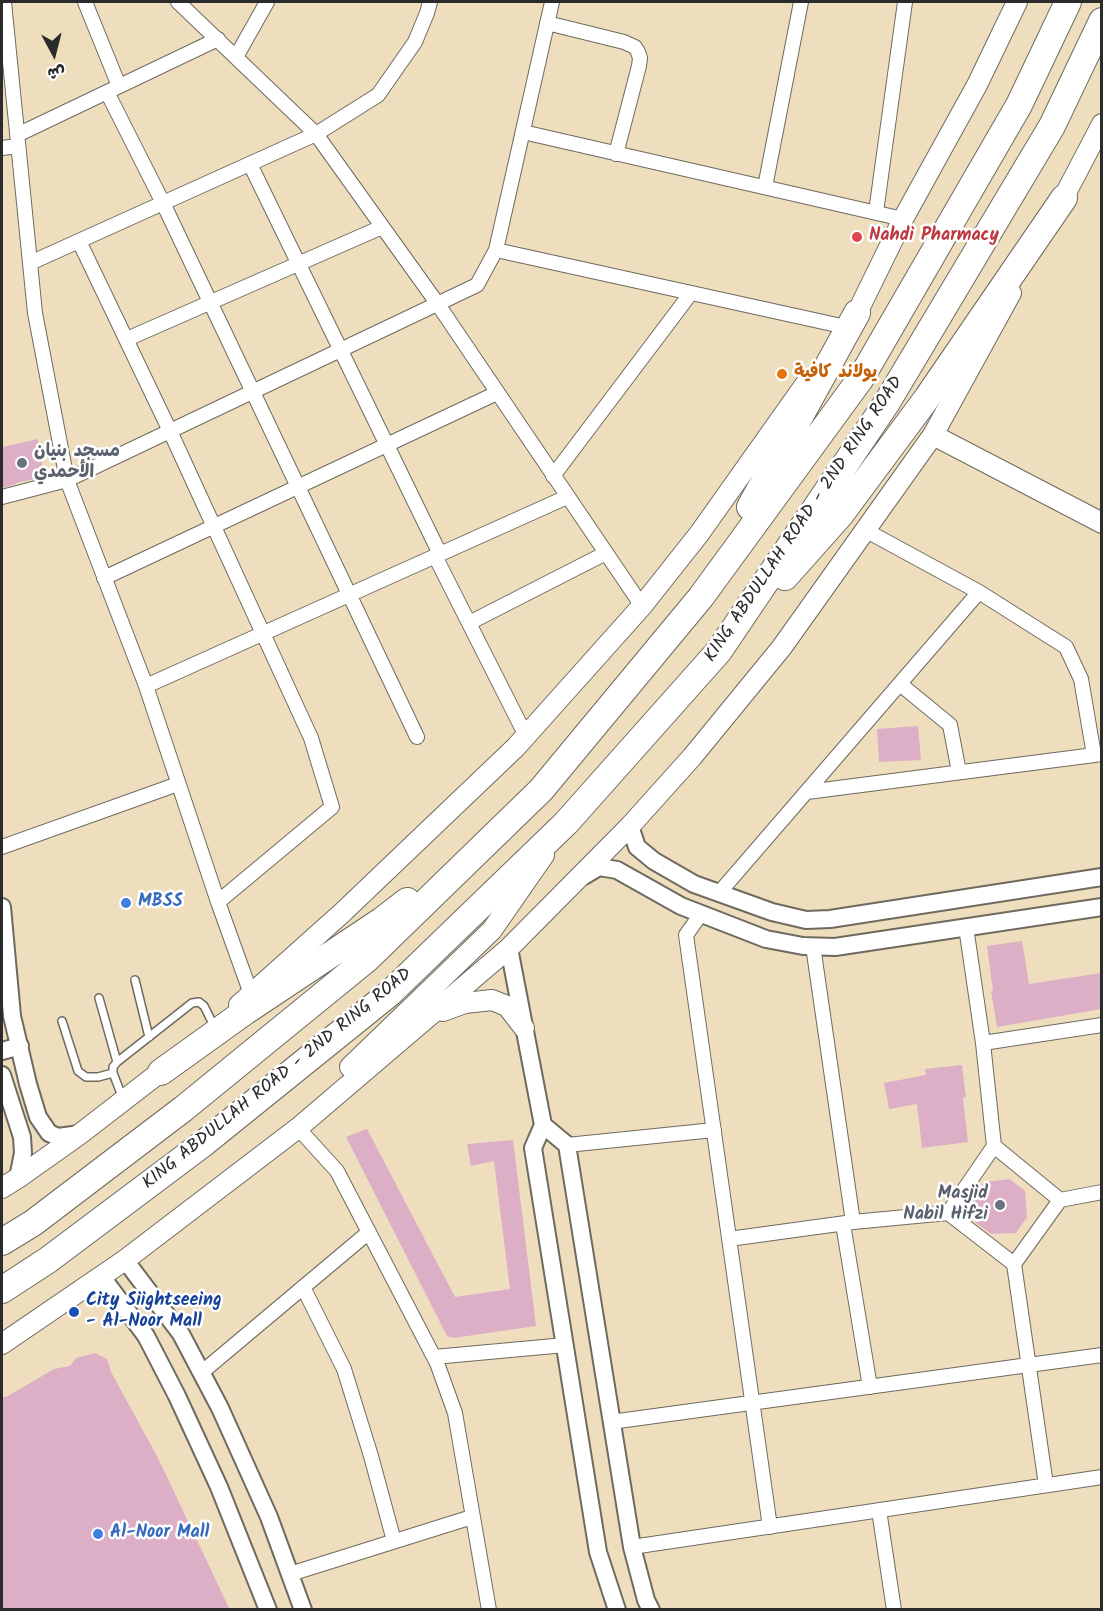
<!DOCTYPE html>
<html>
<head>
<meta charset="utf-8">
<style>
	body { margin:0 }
	#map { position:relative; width:1103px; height:1611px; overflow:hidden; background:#eedebe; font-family:Kalam,"Playpen Sans Arabic",sans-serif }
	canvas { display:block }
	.frame { position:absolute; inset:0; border:3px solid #2b2b2b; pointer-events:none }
	.north { position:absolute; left:24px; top:24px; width:60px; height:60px; -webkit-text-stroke:4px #fff; paint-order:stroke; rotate:173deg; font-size:16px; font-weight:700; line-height:24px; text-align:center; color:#2b2b2b }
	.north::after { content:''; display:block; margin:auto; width:21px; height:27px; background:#2b2b2b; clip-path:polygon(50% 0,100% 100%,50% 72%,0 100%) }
</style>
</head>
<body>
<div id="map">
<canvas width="1103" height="1611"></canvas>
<div class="frame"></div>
<div class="north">ش</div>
</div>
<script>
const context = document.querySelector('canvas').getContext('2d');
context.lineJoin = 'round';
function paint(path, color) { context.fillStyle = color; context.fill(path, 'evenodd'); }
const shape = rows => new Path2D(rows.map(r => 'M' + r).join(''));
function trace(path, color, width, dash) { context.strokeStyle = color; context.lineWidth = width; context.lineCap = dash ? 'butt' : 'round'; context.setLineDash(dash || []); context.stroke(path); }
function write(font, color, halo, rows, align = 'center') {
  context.font = font + ' Kalam,"Playpen Sans Arabic",sans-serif'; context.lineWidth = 5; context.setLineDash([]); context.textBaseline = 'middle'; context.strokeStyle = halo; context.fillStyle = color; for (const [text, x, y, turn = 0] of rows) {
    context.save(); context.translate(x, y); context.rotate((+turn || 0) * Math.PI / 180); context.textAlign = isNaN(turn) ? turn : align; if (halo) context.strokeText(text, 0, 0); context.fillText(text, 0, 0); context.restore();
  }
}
paint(shape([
	[38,439,44,477,16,483,16,484,2,488,2,447],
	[918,726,921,760,879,762,877,729],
	[1022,941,1029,984,1101,973,1101,1009,997,1027,991,991,993,991,987,946],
	[962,1065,966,1097,963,1098,968,1142,922,1148,917,1104,889,1109,884,1083,926,1075,925,1069],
	[367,1129,455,1297,510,1289,494,1161,471,1166,467,1144,513,1140,536,1326,454,1338,447,1336,346,1137],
	[1010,1179,1025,1191,1027,1217,1016,1233,991,1234,975,1222,973,1192,985,1182],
	[95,1353,107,1359,111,1372,158,1458,230,1610,2,1610,2,1398,8,1396,54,1369,70,1366,76,1358]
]), '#dcafc7');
const service = shape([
	[135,980,149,1037],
	[99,998,117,1062],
	[62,1021,78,1071,86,1077,98,1077,113,1073],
	[123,1099,113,1073,113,1067,117,1062,192,1003,199,1002,204,1006,214,1026]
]);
const minor = shape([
	[4,2,35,313,67,480,146,686,218,902,251,994],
	[85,2,119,86],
	[178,2,316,134,437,303,642,606],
	[547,23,624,42,635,47,638,52,640,58,639,66,616,154],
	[236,57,267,2],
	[107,92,163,203,417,737],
	[523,132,903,219],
	[17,135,218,39],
	[2,148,18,146],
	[250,164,440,554],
	[765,187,801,2],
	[876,212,905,2],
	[79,241,170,431,311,738,332,807,218,902],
	[496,250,846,327],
	[30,263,316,134,378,95,415,42,427,13,430,2],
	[127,339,382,227],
	[553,476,691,293],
	[2,497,67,480,477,285,496,250,552,2],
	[865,530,979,592,1066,647,1081,679,1094,755],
	[435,556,526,736],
	[104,578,497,393],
	[469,623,606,553],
	[900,684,950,725,959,772],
	[146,686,567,497],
	[807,792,1102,754],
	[2,847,178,784],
	[719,893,979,592],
	[701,914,686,935,770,1527],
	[966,927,983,1043,994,1146],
	[813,946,853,1222],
	[983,1043,1102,1025],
	[298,1128,337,1171,437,1363,455,1413,489,1610],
	[567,1145,714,1130],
	[1060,1200,1102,1192],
	[843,1224,870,1387],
	[729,1239,853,1222,948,1213],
	[1014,1264,948,1213,994,1146,1060,1200,1014,1264,1046,1485],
	[303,1287,344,1369,371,1456,394,1541],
	[434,1357,565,1345],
	[201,1373,369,1232],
	[611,1422,1102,1355],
	[879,1510,894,1610],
	[632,1547,1102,1477],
	[290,1574,472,1517]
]);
const tertiary = shape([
	[630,826,637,847,654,861,694,884,772,912,806,920,830,919,1102,877],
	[584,876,599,867,617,870,681,906,766,939,803,946,835,947,1102,907],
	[2,907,12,1016,28,1084,38,1117,49,1133,58,1137,80,1134],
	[509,948,543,1125,533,1148,598,1552,617,1610],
	[2,1051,20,1046],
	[2,1075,22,1137,23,1153,18,1178],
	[543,1125,567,1145,632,1547,646,1600,651,1610],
	[125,1260,181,1334,220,1408,269,1517,303,1610],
	[102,1277,146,1336,177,1396,219,1487,268,1610]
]);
const secondary = shape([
	[1057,210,1102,124],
	[849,323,857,313,903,219,977,85,1017,2],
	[933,435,1102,523],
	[239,1005,342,913,516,747,642,606,699,534,809,379],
	[443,1011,465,1003,492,1000,507,1006,524,1028],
	[350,1067,492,930,544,855],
	[2,1188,18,1178,80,1134,172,1063],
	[2,1344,125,1260,298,1128,509,948,630,826,692,757,782,647,933,435,1011,293]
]);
const motorway = shape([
	[750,507,857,313],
	[785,577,841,514,927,398,1064,198],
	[161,1072,246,1011,381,921,407,901],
	[2,1242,33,1223,183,1109,367,959,541,790,701,597,861,378,1019,105,1068,2],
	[2,1290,48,1260,204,1143,390,993,566,823,719,651,886,404,1052,126,1102,21]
]);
trace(service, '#6f6a5e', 10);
trace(minor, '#6f6a5e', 16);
trace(tertiary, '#6f6a5e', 20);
trace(secondary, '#6f6a5e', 22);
trace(motorway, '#6f6a5e', 28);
trace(service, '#fff', 7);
trace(minor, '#fff', 14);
trace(tertiary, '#fff', 16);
trace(secondary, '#fff', 20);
trace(motorway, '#fff', 26);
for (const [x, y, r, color] of [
	[857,237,6,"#e0444e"],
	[782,374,6,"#e8710a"],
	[22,463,6,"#6b7280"],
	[126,903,6,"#3f7fe0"],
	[1000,1205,6,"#6b7280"],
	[74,1312,6,"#1a4fb4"],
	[98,1534,6,"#3f7fe0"]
]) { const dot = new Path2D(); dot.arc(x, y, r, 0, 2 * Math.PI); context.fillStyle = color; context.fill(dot); trace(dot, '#fff', 2); }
write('bold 18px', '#be3a42', '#fff', [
	["Nahdi Pharmacy",869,237]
], 'left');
write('bold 18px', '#c56008', '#fff', [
	["يولاند كافية",794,374]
], 'left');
write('bold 18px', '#5b616d', '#fff', [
	["مسجد بنيان",34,453],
	["الأحمدي",34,474],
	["Masjid",988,1195,"right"],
	["Nabil Hifzi",988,1216,"right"]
], 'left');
write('18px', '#2b2b2b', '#fff', [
	["KING ABDULLAH ROAD - 2ND RING ROAD",805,520,-56],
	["KING ABDULLAH ROAD - 2ND RING ROAD",278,1080,-39]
]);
write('bold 18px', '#366cbe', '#fff', [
	["MBSS",138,903],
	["Al-Noor Mall",110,1534]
], 'left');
write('bold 18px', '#164399', '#fff', [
	["City Siightseeing",86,1302],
	["- Al-Noor Mall",86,1323]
], 'left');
</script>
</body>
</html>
